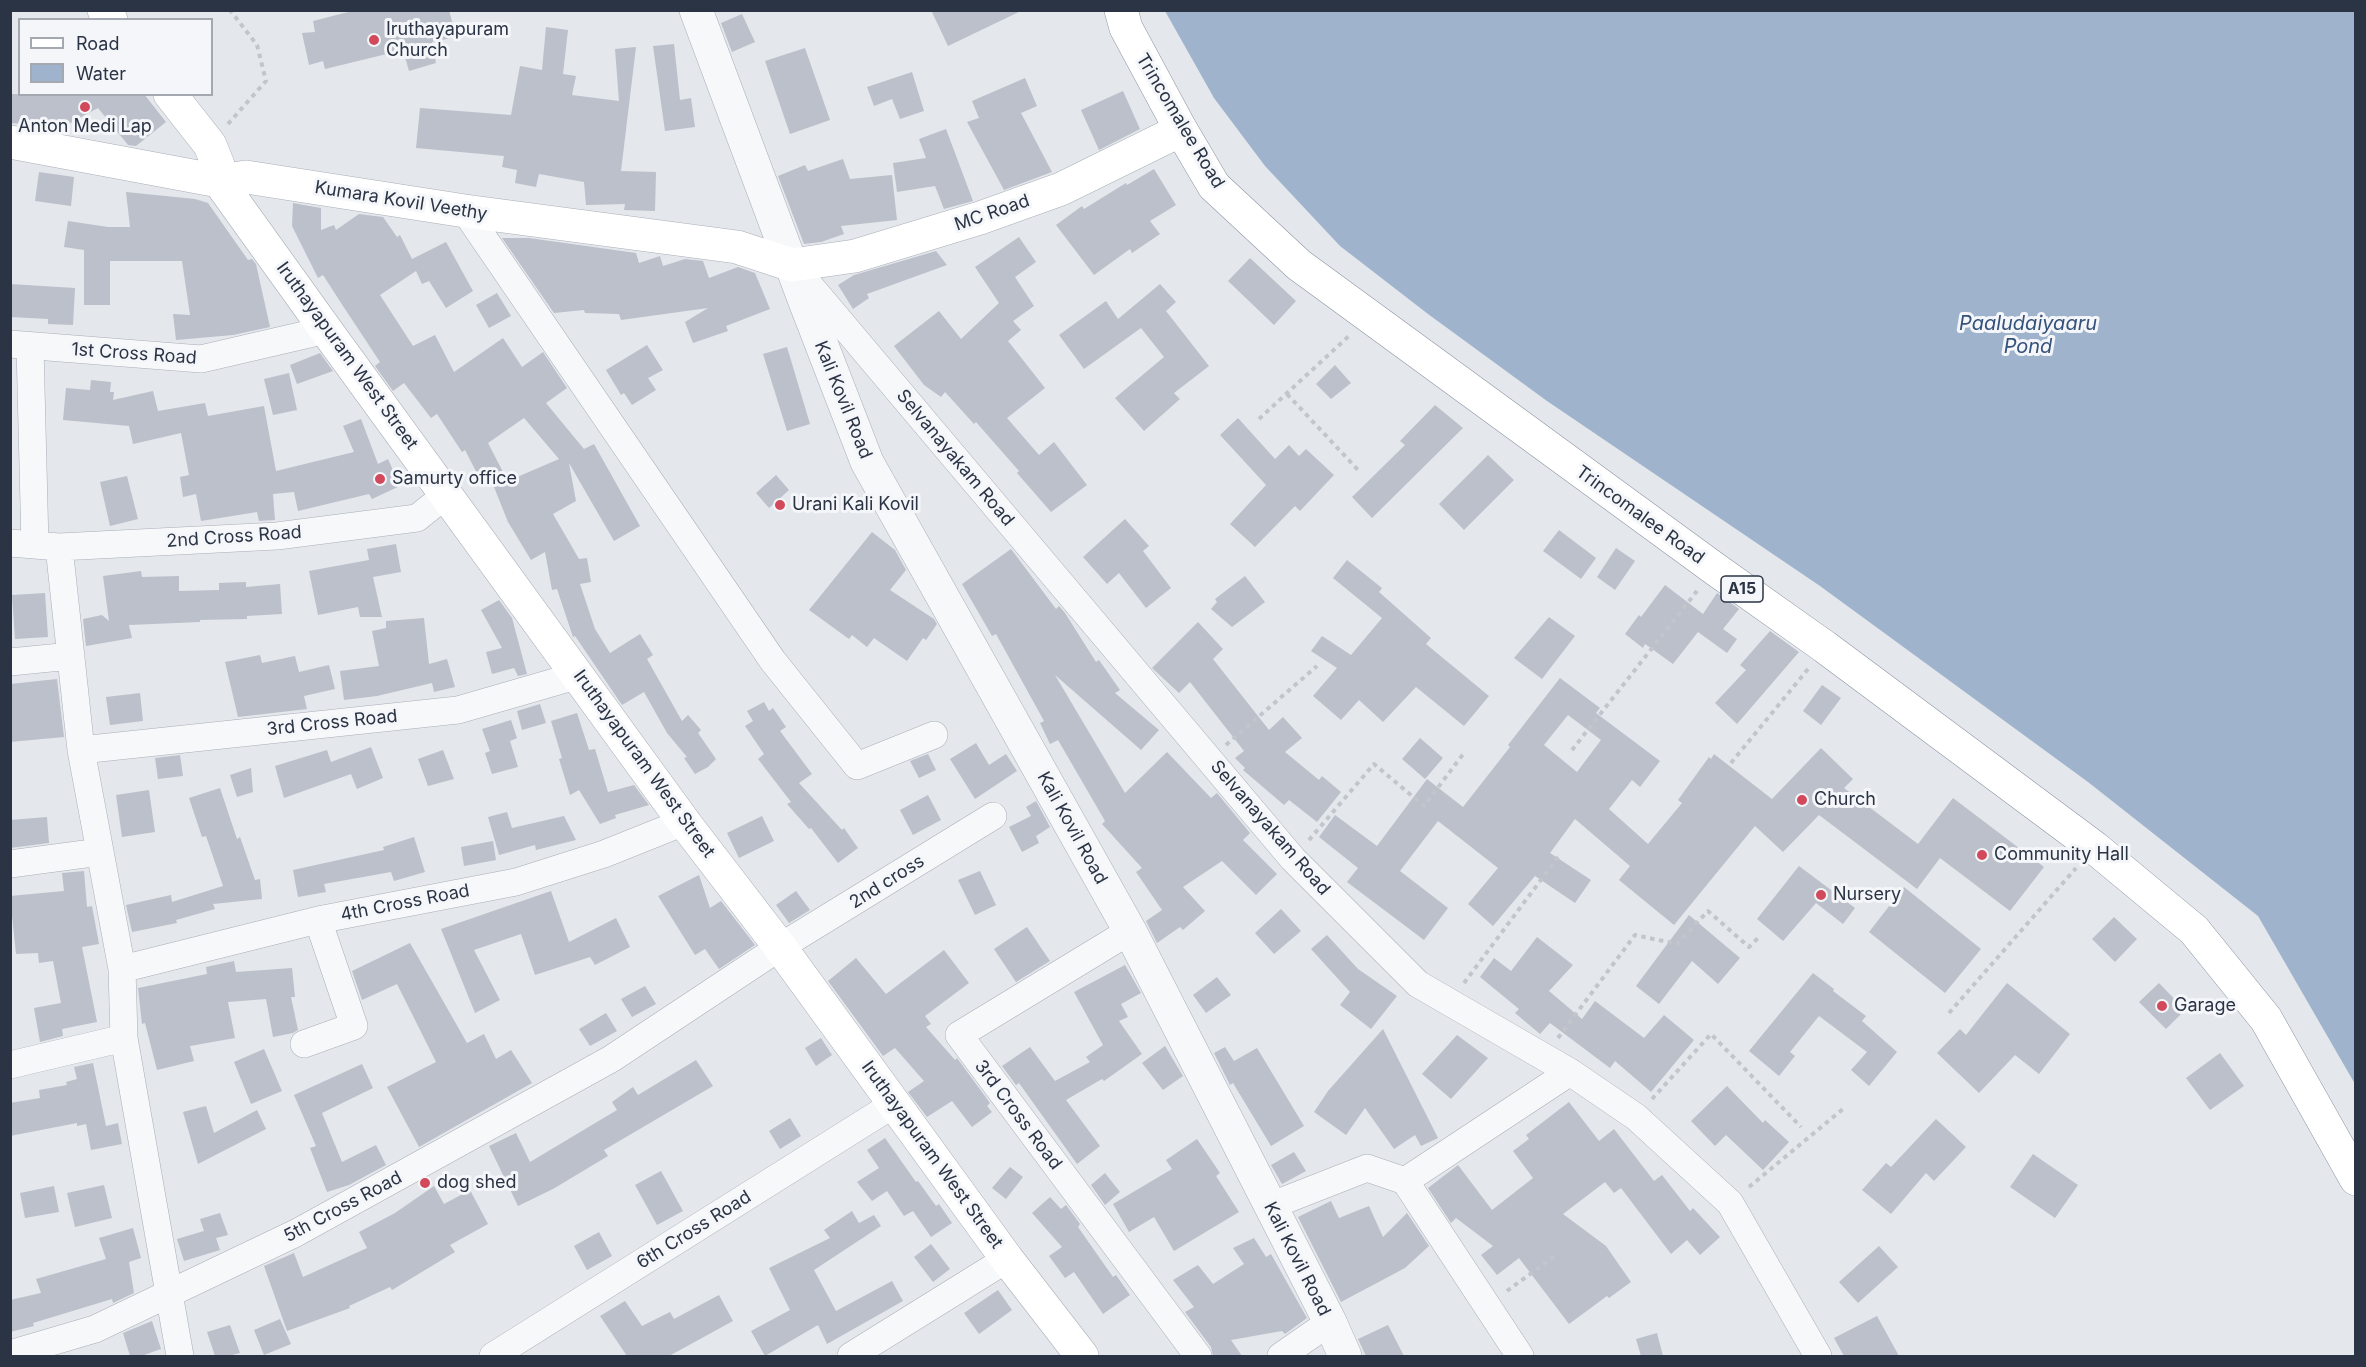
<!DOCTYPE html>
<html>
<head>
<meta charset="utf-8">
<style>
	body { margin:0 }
	#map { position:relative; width:2366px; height:1367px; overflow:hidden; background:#e4e7ec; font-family:Inter,sans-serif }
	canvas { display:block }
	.frame { position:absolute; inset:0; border:12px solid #2b3445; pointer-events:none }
	.legend { position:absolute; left:18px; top:18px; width:195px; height:78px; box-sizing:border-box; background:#f4f6f9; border:2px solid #a4a8b1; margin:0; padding:8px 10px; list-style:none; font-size:18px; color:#2b3445 }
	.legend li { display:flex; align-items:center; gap:12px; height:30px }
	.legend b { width:30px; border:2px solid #a4a8b1 }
</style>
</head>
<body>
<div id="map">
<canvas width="2366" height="1367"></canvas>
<div class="frame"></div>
<ul class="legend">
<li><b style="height:8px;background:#fff"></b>Road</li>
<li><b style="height:16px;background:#9fb4cc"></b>Water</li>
</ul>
</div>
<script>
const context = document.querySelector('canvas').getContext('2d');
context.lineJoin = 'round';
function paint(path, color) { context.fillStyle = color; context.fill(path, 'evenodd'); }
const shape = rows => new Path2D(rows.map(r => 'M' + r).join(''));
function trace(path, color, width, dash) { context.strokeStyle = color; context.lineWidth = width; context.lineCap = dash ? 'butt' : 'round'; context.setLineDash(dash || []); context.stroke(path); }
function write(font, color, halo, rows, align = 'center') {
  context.font = font + ' Inter,sans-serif'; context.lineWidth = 6; context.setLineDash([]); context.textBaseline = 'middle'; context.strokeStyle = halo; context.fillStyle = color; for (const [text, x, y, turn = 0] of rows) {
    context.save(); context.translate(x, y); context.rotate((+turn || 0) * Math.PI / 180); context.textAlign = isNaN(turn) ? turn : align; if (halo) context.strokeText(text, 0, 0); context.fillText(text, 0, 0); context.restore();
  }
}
paint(shape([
	[1165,11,2355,11,2355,1084,2258,916,2088,782,1820,586,1547,401,1428,314,1340,246,1265,166,1214,98]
]), '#9fb4cc');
paint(shape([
	[356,10,449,10,456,37,432,42,436,63,409,71,403,50,325,69,323,61,309,65,302,33,315,32,313,21],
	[931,10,1023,10,948,46],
	[742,14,755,42,732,52,721,23],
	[546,27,568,30,563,74,576,76,572,95,619,101,615,49,636,47,621,171,656,172,655,211,624,210,625,204,586,205,584,182,539,174,536,187,515,183,517,170,502,167,504,156,416,148,420,108,511,115,520,66,542,70],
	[674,44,680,100,691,98,695,127,665,131,653,46],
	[805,48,830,120,790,134,765,61],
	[912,72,924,111,900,119,892,99,874,106,867,87],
	[1025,78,1037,106,1021,113,1052,172,1004,190,967,122,979,118,972,101],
	[1123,91,1140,129,1099,150,1081,110],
	[12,94,144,94,166,122,136,146,128,145,98,108,63,127,10,123],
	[946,129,973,201,944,209,935,186,897,192,893,163,926,158,919,139],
	[843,159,850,179,892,175,897,220,841,226,844,234,821,242,804,244,778,176,805,165,808,171],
	[1154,169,1176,205,1150,221,1160,234,1132,253,1130,249,1094,275,1056,225,1082,206,1084,209,1126,183,1127,185],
	[39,172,74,177,71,206,35,201],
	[126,192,195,199,208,203,248,260,252,259,256,264,270,327,233,335,176,340,173,314,190,315,182,261,110,261,110,305,84,305,84,250,64,247,68,221,108,227,130,227],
	[293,203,321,208,321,230,334,225,336,230,359,214,383,217,397,237,400,235,412,259,446,242,473,291,446,308,429,281,422,284,416,271,380,295,413,346,435,335,454,372,503,338,522,367,543,352,567,388,546,403,584,449,594,444,640,526,614,541,569,463,576,501,553,514,579,559,587,558,591,582,580,584,595,629,610,653,640,634,653,655,647,659,682,721,688,715,701,730,698,733,716,759,708,767,695,774,684,758,687,757,667,733,644,692,622,705,575,636,573,637,557,589,552,590,545,552,531,560,508,522,494,487,559,459,524,418,488,443,503,472,482,483,465,450,462,452,437,414,431,418,404,383,393,391,375,366,380,362,343,306,323,275,318,278,292,226],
	[1019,237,1036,262,1015,277,1034,306,1013,321,1021,330,1008,341,1045,388,1007,418,1039,455,1054,442,1087,485,1051,512,1017,473,1019,471,976,422,974,424,945,392,941,397,924,385,894,346,939,311,961,339,999,303,975,267],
	[502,238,529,238,636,253,639,263,660,256,663,266,685,259,703,261,709,278,738,267,755,273,770,309,726,326,728,331,693,343,685,322,708,308,621,320,619,314,585,313,584,310,554,313],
	[936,251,947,265,867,294,869,298,853,309,838,285,854,275],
	[1250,258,1296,301,1274,325,1228,281],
	[10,284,75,288,73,325,48,324,48,319,10,317],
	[1160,284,1176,302,1166,311,1209,366,1174,393,1180,399,1144,431,1115,398,1164,357,1141,328,1084,369,1059,335,1106,301,1118,319],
	[497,293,511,316,489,328,476,305],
	[647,345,663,370,648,378,656,390,632,405,624,393,621,395,606,370],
	[787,347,810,424,787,431,763,354],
	[320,353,333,371,297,384,290,365],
	[1335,365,1351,383,1331,399,1316,384],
	[289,373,297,410,273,415,264,379],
	[91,380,111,382,110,392,114,392,113,400,153,391,158,411,205,403,208,416,264,406,276,471,354,452,343,426,361,419,378,464,388,459,400,486,372,499,369,494,298,511,294,492,273,494,275,520,259,521,257,512,201,521,196,494,183,497,180,477,189,475,181,433,133,444,129,426,63,420,66,388,90,390],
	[1435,405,1463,428,1372,518,1352,497,1405,445,1400,441],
	[1238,418,1275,459,1289,445,1299,456,1306,449,1334,475,1300,511,1295,506,1255,547,1230,524,1266,485,1220,435],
	[1488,455,1514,480,1464,530,1439,504],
	[776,475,789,490,769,508,756,493],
	[127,476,138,519,110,526,100,482],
	[1125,519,1149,546,1143,551,1171,588,1146,608,1119,573,1107,584,1083,557],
	[1559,530,1596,558,1581,579,1543,551],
	[872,532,895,550,906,570,890,590,934,619,937,624,926,640,923,638,907,661,874,638,867,647,852,635,849,639,809,610],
	[396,544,401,572,373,577,382,617,360,617,358,607,318,615,309,571,369,560,370,565,367,549],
	[1616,548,1635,561,1615,590,1597,577],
	[1011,549,1056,609,1059,606,1065,613,1096,662,1099,660,1120,690,1115,693,1159,730,1141,750,1055,675,1125,793,1167,752,1211,798,1217,793,1250,833,1243,840,1277,874,1256,895,1222,861,1183,887,1205,911,1183,930,1180,927,1157,943,1146,921,1162,910,1136,872,1142,868,1102,824,1105,821,1058,740,1050,744,1040,723,1044,721,996,634,992,636,962,584],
	[1347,560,1382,588,1379,592,1431,638,1426,644,1489,696,1464,726,1416,687,1383,722,1359,700,1341,720,1313,696,1337,668,1311,651,1322,636,1351,655,1382,618,1333,578],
	[141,571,142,577,179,576,179,591,219,590,219,583,246,582,246,587,280,584,282,614,247,616,247,619,200,620,200,622,129,625,132,638,86,646,83,619,102,615,109,621,103,576],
	[1245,576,1265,602,1232,627,1211,609,1217,602,1215,599],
	[1665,585,1703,614,1717,593,1739,609,1723,629,1737,639,1727,653,1698,632,1673,664,1645,644,1643,648,1625,634,1639,615,1641,617],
	[45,593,48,637,15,639,12,595],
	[499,600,512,618,527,674,518,676,514,668,492,674,486,652,502,648,481,610],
	[1549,617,1575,636,1542,679,1514,658],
	[424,618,429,664,447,659,455,687,434,692,432,683,377,696,344,700,340,671,379,666,372,631,386,628,386,621],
	[1198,622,1223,649,1213,659,1269,730,1283,717,1302,738,1285,752,1319,780,1322,776,1341,792,1317,822,1289,800,1284,805,1243,770,1245,768,1235,758,1244,751,1190,682,1179,693,1152,668],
	[1770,631,1799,652,1737,724,1715,703,1746,670,1740,665],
	[260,655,262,663,295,656,299,672,329,665,335,689,304,696,307,709,238,717,225,662],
	[1560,678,1600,708,1596,713,1660,761,1640,787,1632,780,1609,809,1648,844,1682,803,1678,800,1688,786,1709,757,1711,759,1714,754,1772,799,1821,748,1853,779,1844,788,1918,844,1953,798,2044,867,2010,911,1940,858,1917,889,1819,815,1783,852,1755,826,1674,925,1619,880,1630,866,1575,819,1550,853,1591,880,1575,903,1535,876,1493,926,1468,904,1498,868,1438,821,1400,871,1448,908,1424,940,1347,882,1358,868,1319,837,1335,815,1377,846,1427,779,1463,807,1510,747,1508,745],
	[1568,715,1601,740,1577,772,1544,745],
	[57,679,64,737,10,742,10,684],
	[1822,685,1841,698,1821,725,1803,711],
	[140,693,143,721,110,725,106,697],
	[764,702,769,711,773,708,786,727,780,731,812,774,799,783,842,830,844,828,858,848,838,863,811,828,809,829,787,804,791,802,758,759,764,754,745,726,753,721,747,711],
	[540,704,546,723,522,730,517,711],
	[577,713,589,750,595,749,608,792,634,785,649,805,615,815,616,818,600,824,579,790,570,795,559,759,562,758,551,721],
	[511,720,517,738,510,741,518,767,492,774,485,753,490,751,482,729],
	[1420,738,1443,758,1425,779,1402,759],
	[976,743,989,765,1006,754,1017,771,975,799,950,759],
	[371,747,383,778,357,789,351,774,284,798,275,766,327,750,331,762],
	[443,750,454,779,428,786,418,759],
	[928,754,936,770,919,778,910,761],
	[180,755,183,776,158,779,155,758],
	[251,768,253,792,237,797,230,775],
	[220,788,237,839,240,837,255,880,260,879,262,899,213,904,215,909,176,920,177,923,132,932,126,905,171,895,172,902,223,886,206,836,202,837,189,798],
	[149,790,155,832,122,837,116,795],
	[928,795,941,820,913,835,900,810],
	[1036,801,1050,827,1036,836,1039,843,1022,852,1009,827,1031,816,1026,807],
	[507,812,512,828,564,816,576,840,536,850,535,845,499,855,488,817],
	[762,816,774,841,739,858,727,833],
	[47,817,49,843,10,848,10,820],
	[414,837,425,872,394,881,391,872,324,884,326,892,298,897,293,870,384,850,383,847],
	[493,841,496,860,464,866,461,847],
	[1799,866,1855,908,1843,924,1816,903,1783,941,1757,919],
	[84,871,87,907,92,906,99,944,82,947,97,1022,62,1029,63,1036,40,1042,34,1008,61,1003,53,961,39,963,38,953,16,954,10,896,64,891,62,873],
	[980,871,996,905,975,915,958,880],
	[699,875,710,908,721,901,755,945,719,969,705,949,695,955,658,896],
	[1904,887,1981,949,1945,993,1869,932],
	[551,891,569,942,616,918,630,947,595,965,590,957,535,975,521,934,474,950,500,1000,475,1013,441,929],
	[796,891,810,910,789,923,776,905],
	[1281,909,1301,931,1274,954,1255,933],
	[1689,915,1740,958,1718,984,1692,961,1659,1004,1636,986],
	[2114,917,2137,939,2115,962,2092,939],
	[1027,927,1050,961,1016,982,994,949],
	[1327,935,1358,969,1397,996,1371,1029,1340,1005,1350,992,1311,949],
	[1537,937,1573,965,1549,991,1582,1019,1595,1001,1644,1038,1664,1015,1694,1040,1651,1092,1615,1061,1610,1068,1550,1023,1540,1034,1515,1013,1519,1009,1480,977,1494,958,1511,971],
	[410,943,467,1043,484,1034,496,1059,511,1050,532,1083,419,1147,387,1087,436,1062,397,984,362,1000,352,971],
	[944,950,969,983,925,1016,931,1024,926,1027,955,1060,957,1058,990,1103,987,1106,992,1112,972,1127,952,1101,927,1117,908,1092,924,1081,895,1048,883,1056,828,981,856,958,886,994],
	[234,961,236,972,292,968,295,997,291,997,298,1030,293,1033,273,1037,266,999,228,1002,235,1038,190,1046,194,1061,157,1070,145,1023,142,1024,138,988,207,974,206,967],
	[1125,965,1141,993,1121,1004,1128,1017,1119,1021,1142,1054,1104,1081,1102,1079,1066,1100,1100,1146,1077,1164,1019,1083,1016,1085,1002,1066,1030,1047,1055,1081,1090,1062,1086,1057,1103,1045,1074,992],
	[1813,973,1834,989,1833,991,1866,1016,1862,1021,1897,1052,1869,1086,1851,1070,1867,1052,1819,1016,1790,1052,1795,1056,1779,1076,1749,1051],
	[1217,977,1231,995,1206,1013,1193,995],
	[2007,983,2070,1034,2039,1074,2015,1055,1979,1093,1937,1053,1960,1029,1966,1035],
	[2159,983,2185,1010,2166,1029,2139,1002],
	[645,986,656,1004,632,1017,621,999],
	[606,1013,617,1031,590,1046,579,1029],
	[1383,1029,1438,1138,1421,1146,1415,1135,1394,1149,1365,1108,1346,1135,1314,1112,1328,1091],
	[1457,1035,1488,1058,1451,1099,1422,1074],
	[821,1038,832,1055,816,1066,805,1048],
	[1165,1046,1183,1076,1163,1090,1142,1063],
	[1225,1047,1234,1061,1257,1048,1304,1126,1271,1146,1233,1083,1230,1085,1214,1053],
	[264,1049,282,1091,251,1104,234,1062],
	[2220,1053,2244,1086,2210,1110,2186,1078],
	[696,1060,713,1086,604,1150,608,1156,553,1189,518,1206,489,1146,516,1133,530,1162,617,1110,612,1102,633,1087,638,1095],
	[93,1063,106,1126,118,1123,122,1144,91,1150,86,1124,77,1126,77,1123,10,1136,10,1103,40,1098,39,1090,67,1085,66,1082,77,1079,74,1067],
	[362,1064,373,1088,322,1113,342,1162,376,1145,386,1165,349,1185,327,1192,310,1148,316,1146,294,1095],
	[1727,1086,1763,1123,1765,1120,1789,1142,1763,1170,1726,1135,1715,1146,1691,1121],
	[1569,1102,1599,1141,1614,1129,1654,1181,1662,1175,1690,1211,1693,1208,1720,1237,1700,1255,1687,1240,1671,1254,1621,1188,1614,1193,1605,1182,1563,1214,1606,1246,1631,1282,1609,1298,1607,1296,1569,1324,1519,1258,1497,1275,1481,1255,1493,1246,1456,1218,1451,1223,1428,1188,1458,1165,1492,1210,1533,1178,1513,1151,1529,1139,1526,1135],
	[206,1106,214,1133,257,1110,266,1129,198,1164,183,1112],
	[790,1118,801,1136,780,1149,769,1131],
	[1936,1119,1966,1147,1934,1181,1926,1173,1891,1214,1862,1190,1886,1163,1891,1167],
	[885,1138,916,1182,918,1181,936,1206,939,1204,952,1223,931,1237,913,1211,904,1216,887,1191,872,1201,857,1182,879,1168,867,1150],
	[1197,1139,1220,1173,1216,1176,1239,1212,1174,1251,1154,1217,1129,1232,1113,1204,1172,1169,1166,1160],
	[1294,1152,1306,1171,1282,1184,1271,1165],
	[2033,1154,2078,1185,2055,1218,2010,1187],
	[1010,1167,1023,1177,1006,1199,992,1188],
	[661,1171,683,1211,657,1225,635,1185],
	[1105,1173,1120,1192,1105,1205,1091,1185],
	[104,1185,112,1218,75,1227,67,1193],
	[54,1186,59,1212,25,1218,20,1193],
	[434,1186,444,1204,470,1190,488,1224,450,1245,455,1252,392,1290,390,1287,349,1306,350,1308,287,1331,264,1266,294,1253,303,1277,367,1248,359,1232,395,1213],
	[1050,1197,1061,1209,1066,1205,1080,1224,1078,1227,1113,1277,1116,1275,1130,1295,1103,1314,1074,1272,1065,1278,1049,1256,1062,1247,1032,1213],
	[1331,1201,1339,1218,1369,1206,1383,1237,1407,1213,1429,1246,1405,1268,1341,1302,1298,1217],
	[852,1211,859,1223,874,1215,881,1226,814,1270,836,1311,892,1281,903,1301,827,1344,818,1325,765,1356,751,1331,790,1310,769,1268,830,1238,824,1230],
	[220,1213,228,1235,216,1238,220,1250,184,1261,177,1239,204,1231,200,1219],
	[133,1228,141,1258,129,1262,134,1293,113,1303,112,1299,33,1323,34,1326,10,1332,10,1300,41,1293,36,1279,106,1259,99,1238],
	[599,1232,612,1256,587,1270,574,1246],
	[1254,1238,1266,1257,1271,1254,1307,1318,1285,1334,1282,1331,1231,1340,1242,1356,1213,1356,1211,1347,1185,1312,1194,1307,1173,1280,1198,1265,1213,1284,1244,1264,1233,1248],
	[931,1244,950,1269,933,1282,914,1257],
	[1879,1246,1898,1267,1858,1303,1839,1282],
	[998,1290,1012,1310,979,1334,964,1313],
	[719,1295,733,1321,669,1356,627,1356,600,1316,625,1301,642,1326,670,1312,674,1319],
	[1877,1316,1899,1356,1844,1356,1834,1338],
	[280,1319,291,1344,264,1355,254,1330],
	[152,1321,161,1349,144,1355,144,1356,130,1356,123,1333],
	[230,1325,240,1353,228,1356,215,1356,207,1332],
	[1388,1325,1404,1356,1366,1356,1358,1339],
	[1657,1333,1663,1356,1641,1356,1636,1339]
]), '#bbc0ca');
const minor = shape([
	[465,211,773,661,857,766,934,735],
	[800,274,1293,859,1418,984,1570,1072,1636,1117,1730,1203,1818,1356],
	[10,344,201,359,326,330],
	[30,347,35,545],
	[10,543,59,547,277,536,417,518,447,494],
	[59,547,81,750,122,969,124,1038,180,1356],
	[10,662,71,656],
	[81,750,458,710,579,675],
	[10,864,100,852],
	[1130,931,959,1035,1198,1356],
	[122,969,318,920,516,882,604,854,684,822],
	[304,1044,354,1026,318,920],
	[10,1065,124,1038],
	[1405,1181,1520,1356],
	[1270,1206,1367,1168,1405,1181,1570,1072],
	[10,1354,95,1329,296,1233,611,1059,780,947,993,816],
	[493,1356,894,1104],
	[851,1356,1007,1259],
	[1281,1356,1330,1322]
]);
const tertiary = shape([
	[696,10,804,299,867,462,1130,931,1330,1322,1345,1356]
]);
const secondary = shape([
	[104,10,111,20],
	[170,94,210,145,218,165,219,181,326,330,684,822,780,947,1007,1259,1082,1356],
	[10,142,219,181,246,177,465,211,737,247,792,265,855,256,980,218,1061,189,1181,130]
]);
const trunk = shape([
	[1121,10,1126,28,1181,130,1214,186,1299,265,1715,569,1825,647,2095,848,2194,930,2266,1019,2356,1179]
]);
trace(minor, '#a9aeb7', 28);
trace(tertiary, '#a9aeb7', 34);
trace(secondary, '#a9aeb7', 34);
trace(trunk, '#8b94a3', 34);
trace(shape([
	[228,124,266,81,257,45,230,10],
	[1287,394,1359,471],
	[1259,419,1350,335],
	[1226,745,1317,666],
	[1572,750,1697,591],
	[1731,763,1808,669],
	[1309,840,1374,764,1424,806,1464,753],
	[1464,983,1558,857],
	[1949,1013,2076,868],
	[1558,1038,1635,935,1677,944,1708,911,1749,947,1758,938],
	[1652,1099,1711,1034,1801,1127],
	[1749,1187,1843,1109],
	[1507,1291,1556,1255]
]), '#c2c5cb', 4, [4.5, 4.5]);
trace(minor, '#f7f8fa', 27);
trace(tertiary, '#f7f8fa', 33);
trace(secondary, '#fff', 33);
trace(trunk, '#fff', 33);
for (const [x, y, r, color] of [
	[374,40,6,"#d1495b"],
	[85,107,6,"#d1495b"],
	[380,479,6,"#d1495b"],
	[780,505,6,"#d1495b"],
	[1802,800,6,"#d1495b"],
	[1982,855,6,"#d1495b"],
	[1821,895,6,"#d1495b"],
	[2162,1006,6,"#d1495b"],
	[425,1183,6,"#d1495b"]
]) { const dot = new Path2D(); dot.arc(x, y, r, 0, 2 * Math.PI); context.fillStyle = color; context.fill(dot); trace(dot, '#f4f6f9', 2); }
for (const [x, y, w] of [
	[1742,589,42]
]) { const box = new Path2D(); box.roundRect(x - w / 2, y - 13, w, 26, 4.5); context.fillStyle = '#f4f6f9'; context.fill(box); trace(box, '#2b3445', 1.5); }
write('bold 16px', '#2b3445', null, [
	["A15",1742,589]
]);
write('18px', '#2b3445', '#f4f6f9', [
	["Iruthayapuram",386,30],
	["Church",386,51],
	["Anton Medi Lap",85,127,"center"],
	["Samurty office",392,479],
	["Urani Kali Kovil",792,505],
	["Church",1814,800],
	["Community Hall",1994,855],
	["Nursery",1833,895],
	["Garage",2174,1006],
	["dog shed",437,1183]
], 'left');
write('18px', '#2b3445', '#f4f6f9', [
	["Trincomalee Road",1180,121,59],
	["Kumara Kovil Veethy",401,201,9],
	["MC Road",992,213,-19],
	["1st Cross Road",134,354,4],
	["Iruthayapuram West Street",347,356,54],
	["Kali Kovil Road",843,400,68],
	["Selvanayakam Road",955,458,50],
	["Trincomalee Road",1640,515,36],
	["2nd Cross Road",234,537,-4],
	["3rd Cross Road",332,723,-6],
	["Iruthayapuram West Street",644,764,54],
	["Kali Kovil Road",1072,828,61],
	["Selvanayakam Road",1270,828,49],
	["2nd cross",887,882,-32],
	["4th Cross Road",405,903,-11],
	["3rd Cross Road",1018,1115,53],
	["Iruthayapuram West Street",932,1155,54],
	["5th Cross Road",343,1207,-28],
	["6th Cross Road",694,1230,-32],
	["Kali Kovil Road",1297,1259,63]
]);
write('italic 20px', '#34527a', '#f4f6f9', [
	["Paaludaiyaaru",2028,324],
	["Pond",2028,347]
]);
</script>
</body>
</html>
